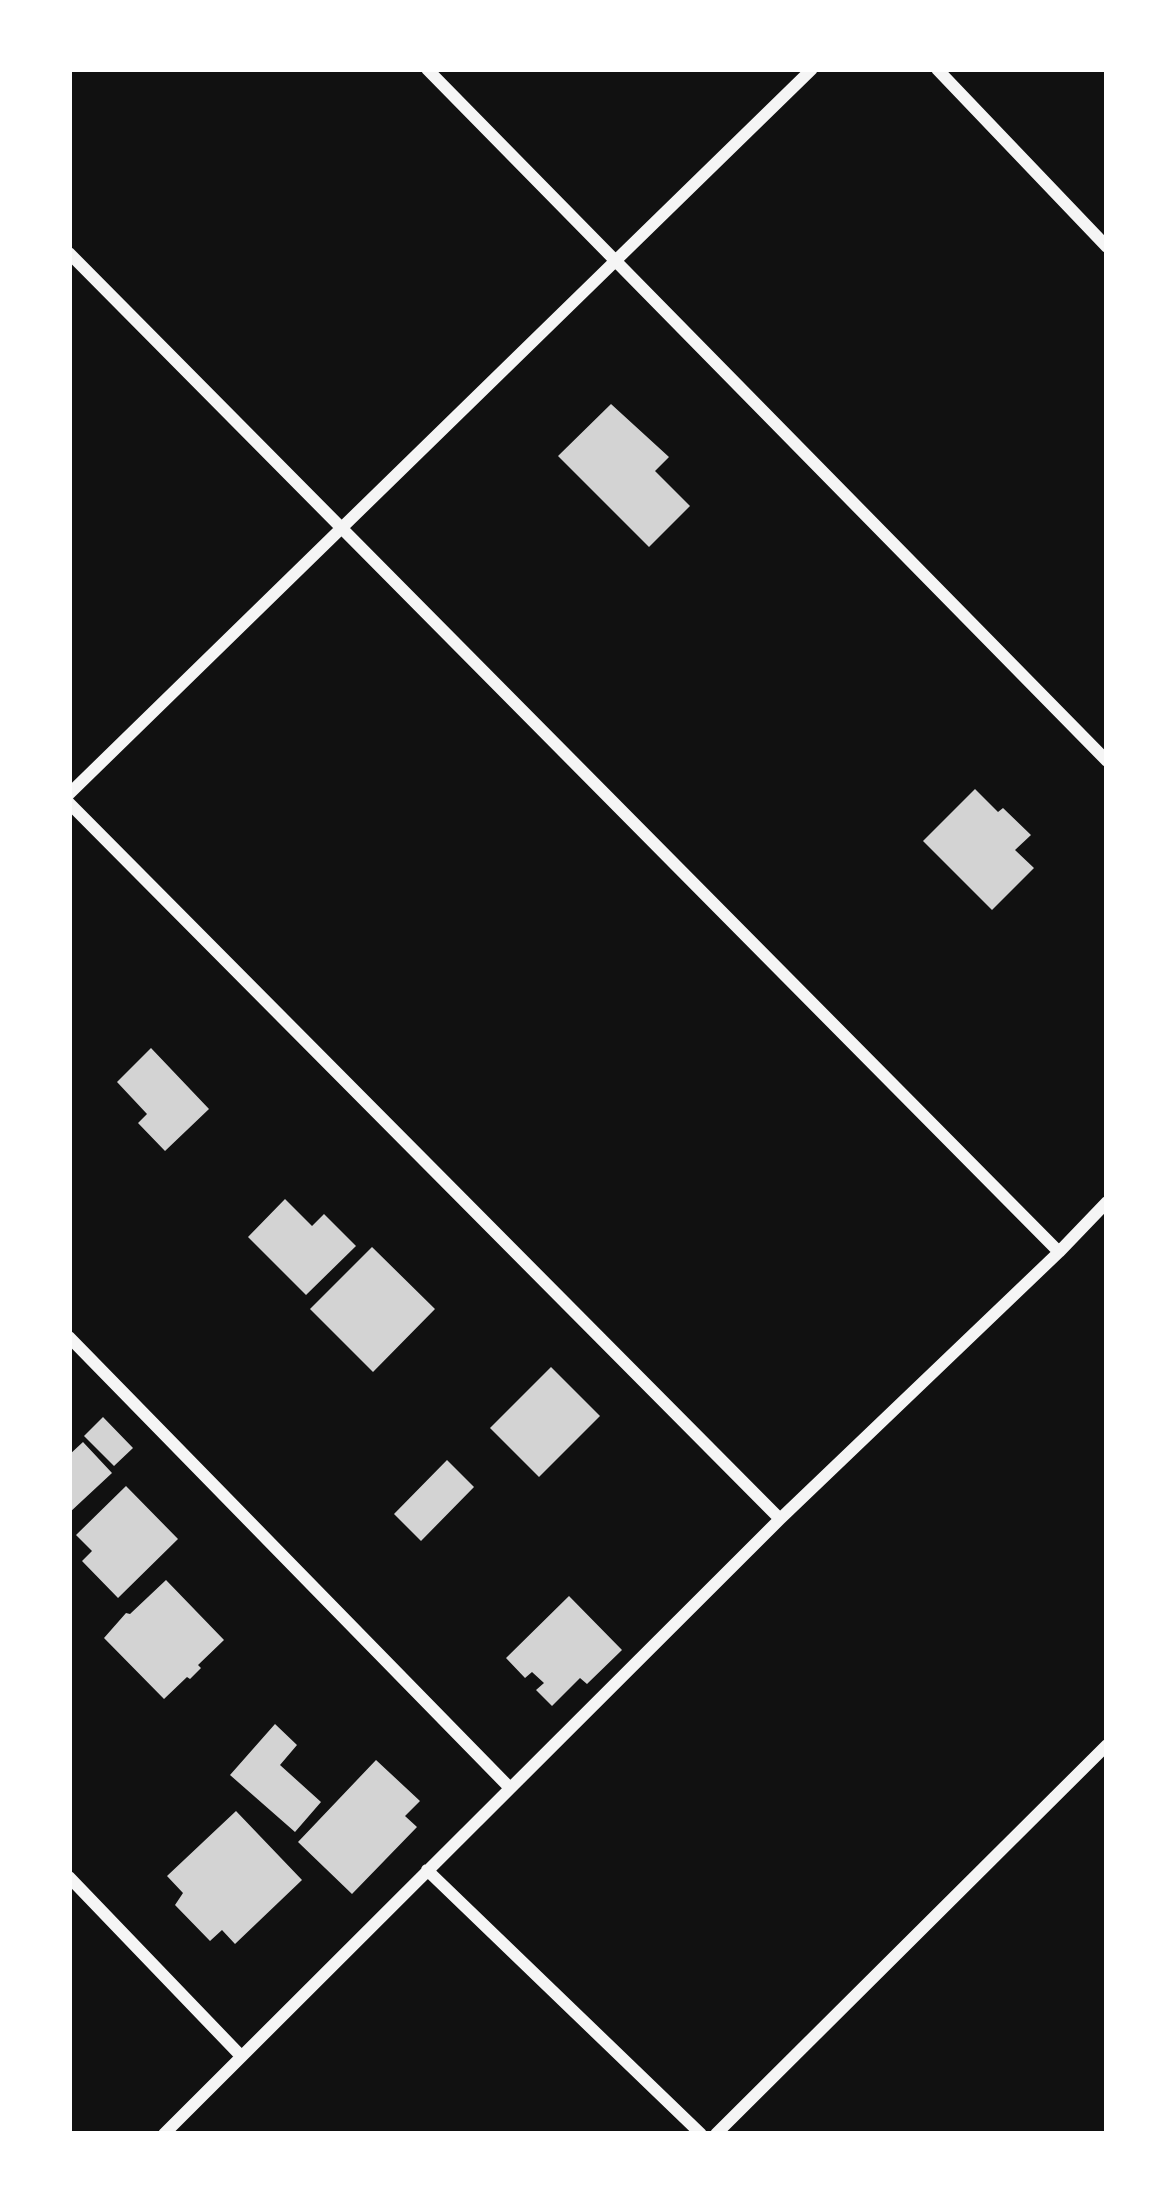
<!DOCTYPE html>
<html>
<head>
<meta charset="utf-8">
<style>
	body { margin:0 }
	#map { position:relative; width:1176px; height:2203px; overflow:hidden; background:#111; font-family:"Titillium Web",sans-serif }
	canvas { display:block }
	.frame { position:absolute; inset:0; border:72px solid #fff; pointer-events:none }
</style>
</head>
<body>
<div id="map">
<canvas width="1176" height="2203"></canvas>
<div class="frame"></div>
</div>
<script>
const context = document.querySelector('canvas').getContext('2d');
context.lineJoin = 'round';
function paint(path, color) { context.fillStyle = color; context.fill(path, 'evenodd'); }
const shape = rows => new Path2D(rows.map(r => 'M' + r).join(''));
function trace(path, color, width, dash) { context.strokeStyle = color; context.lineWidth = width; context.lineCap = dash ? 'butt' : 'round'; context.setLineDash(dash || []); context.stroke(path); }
paint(shape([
	[611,404,669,457,655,471,690,506,649,547,558,456],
	[975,789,998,812,1003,808,1031,835,1015,850,1034,868,992,910,923,841],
	[151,1048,209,1109,165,1151,138,1123,147,1114,117,1082],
	[285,1199,312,1226,324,1214,356,1246,306,1295,248,1237],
	[372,1247,435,1309,373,1372,310,1309],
	[551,1367,600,1416,539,1477,490,1428],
	[103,1417,133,1448,114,1466,84,1436],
	[83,1442,112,1473,69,1513,69,1455],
	[447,1460,474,1487,421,1541,394,1514],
	[126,1486,178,1539,118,1598,82,1561,92,1551,76,1535],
	[166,1580,224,1640,198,1665,201,1668,190,1679,187,1677,164,1699,104,1638,126,1613,130,1614],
	[569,1596,622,1650,587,1684,580,1678,552,1706,536,1690,544,1683,532,1672,525,1678,506,1658],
	[275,1724,297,1745,280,1765,321,1802,295,1832,230,1775],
	[376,1760,420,1801,405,1816,417,1827,352,1894,298,1842],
	[236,1811,302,1880,235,1944,222,1930,210,1941,175,1905,183,1893,167,1876]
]), '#d3d3d3');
trace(shape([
	[427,69,1107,761],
	[937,69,1107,247],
	[69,253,1059,1252],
	[69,794,812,69],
	[69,803,780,1519],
	[69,1337,510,1788],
	[427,1870,701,2134],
	[69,1877,241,2056],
	[164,2134,780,1519,1059,1252,1107,1202],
	[716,2134,1107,1745]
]), '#f5f5f5', 12);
</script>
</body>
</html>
